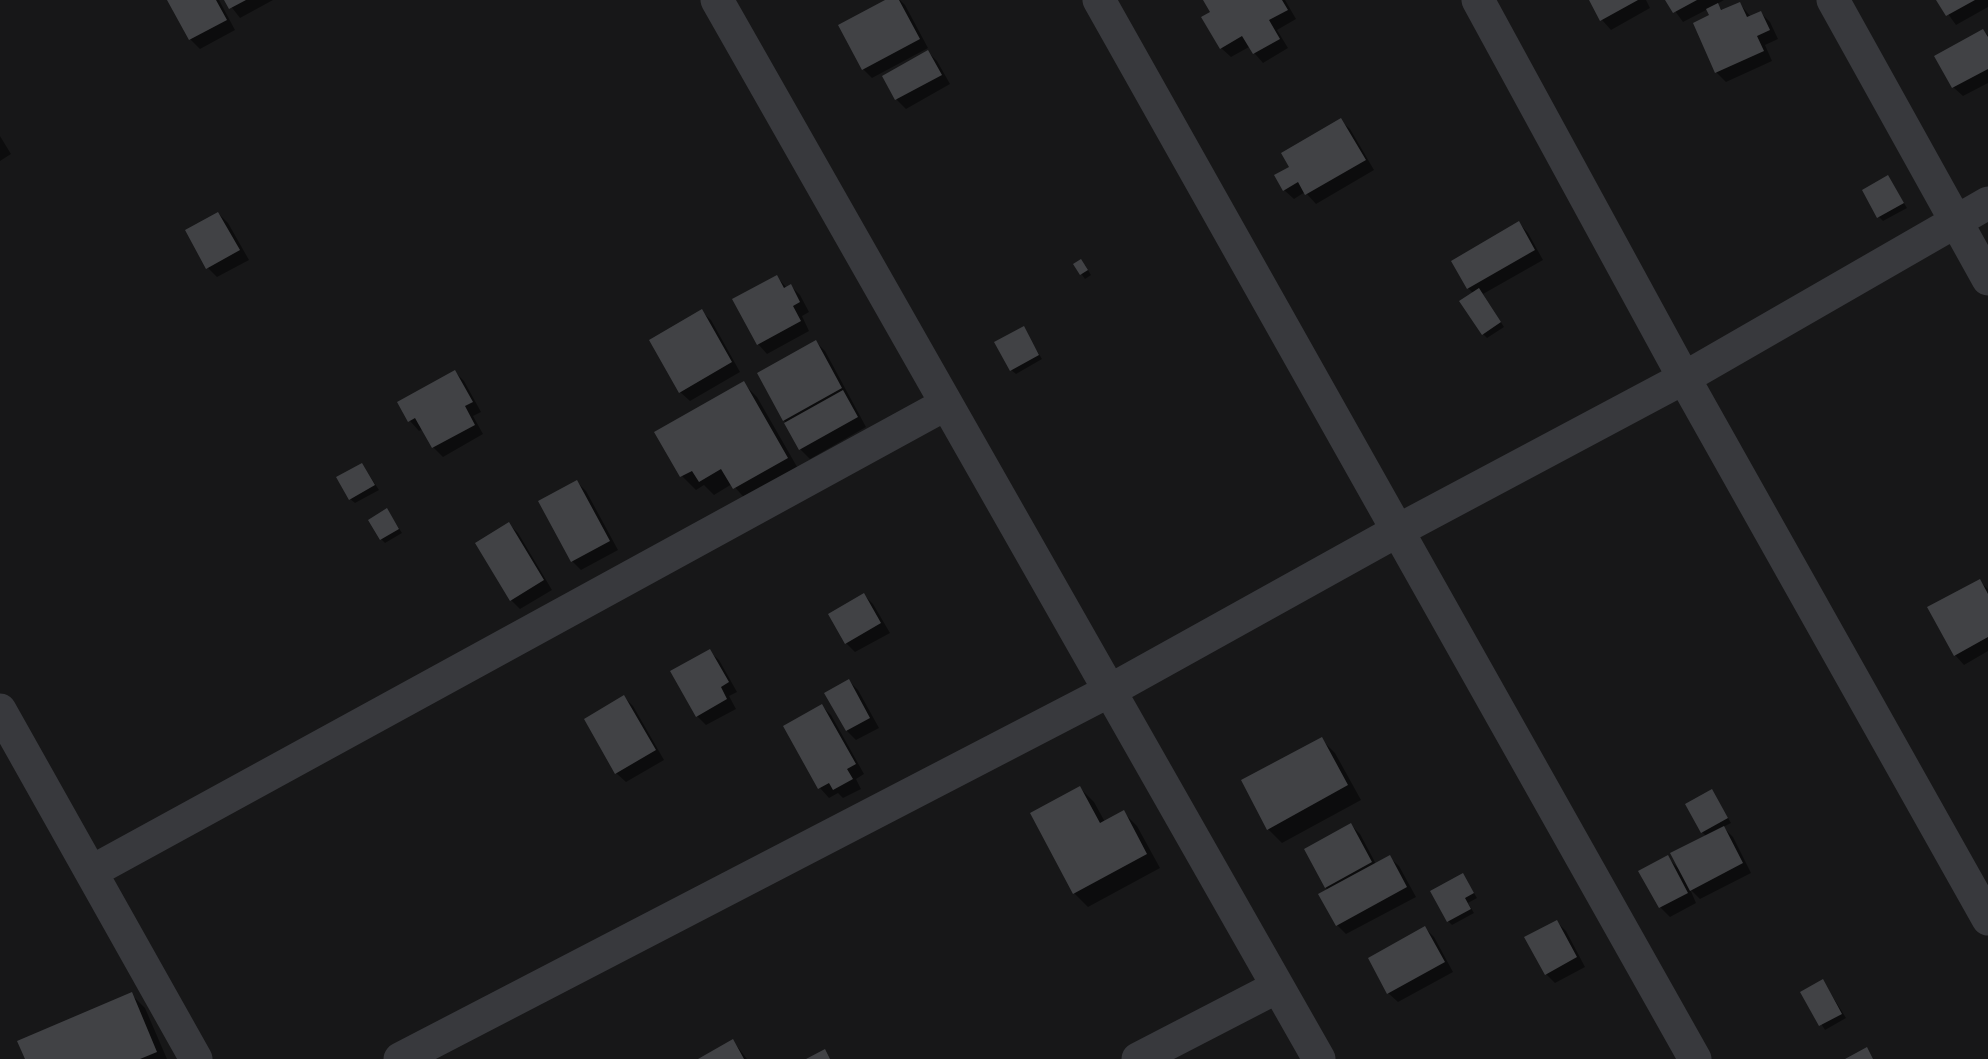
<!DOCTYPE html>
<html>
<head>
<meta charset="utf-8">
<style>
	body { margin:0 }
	canvas { display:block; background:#171718 }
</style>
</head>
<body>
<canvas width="1988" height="1059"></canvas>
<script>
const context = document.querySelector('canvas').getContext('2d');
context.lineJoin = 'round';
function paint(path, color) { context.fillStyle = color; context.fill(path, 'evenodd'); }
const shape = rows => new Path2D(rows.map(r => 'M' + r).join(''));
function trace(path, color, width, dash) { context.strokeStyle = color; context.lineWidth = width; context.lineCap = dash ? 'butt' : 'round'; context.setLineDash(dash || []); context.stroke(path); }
paint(shape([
	[168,0,219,0,235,30,200,49,190,39],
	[226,0,273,0,240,18],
	[888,0,900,0,905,5,928,48,872,78,863,69],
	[1205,0,1285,0,1296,19,1277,30,1288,48,1263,63,1249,47,1231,57,1221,48,1212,12],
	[1590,0,1646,0,1650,8,1611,30,1602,20],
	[1667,0,1724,0,1717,4,1723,11,1740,4,1751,17,1761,13,1770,22,1778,39,1765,45,1772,61,1726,82,1716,72,1711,16,1708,9,1683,22],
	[1938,0,1988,0,1988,7,1956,25],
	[1983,31,1988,35,1988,83,1963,96,1953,87],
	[928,52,937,61,950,84,906,109,897,100,884,76],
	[1340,120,1350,129,1374,170,1316,204,1305,192,1294,199,1284,190,1291,167],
	[0,136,11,154,0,161],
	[1888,177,1907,208,1883,221,1879,217],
	[218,213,228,223,249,260,217,277,208,268],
	[1519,223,1528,233,1543,260,1483,294,1504,327,1487,338,1483,334,1473,293,1468,288],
	[1075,265,1085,265,1091,275,1085,279],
	[777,277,787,288,791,286,800,295,809,312,802,316,809,331,767,354,758,344],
	[701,311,711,320,740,372,690,401,680,392],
	[1023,328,1042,359,1016,374,1011,370],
	[816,342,825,351,866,427,810,459,800,449,784,420],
	[455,372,464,381,481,412,473,416,483,434,443,457,433,447,423,429,419,431,410,421,399,402],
	[743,383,757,397,800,472,748,502,732,484,714,495,704,485,696,490,682,476],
	[362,464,379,490,355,503,350,499],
	[577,482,586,491,618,550,581,570,572,561],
	[387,510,402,533,385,543,381,539],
	[509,524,518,533,552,590,520,609,511,600],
	[1979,581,1988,589,1988,651,1964,665,1955,655],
	[864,595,873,604,890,633,855,652,846,643],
	[709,651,719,660,737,692,729,696,736,709,706,725,697,716],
	[849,681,858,690,879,728,856,740,847,731,826,693],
	[624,697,633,706,664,760,626,782,616,773],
	[822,706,831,715,864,774,856,779,861,789,843,798,838,793,829,798,820,788,785,726],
	[1321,739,1335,753,1361,800,1282,843,1268,829],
	[1080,788,1094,802,1105,822,1123,812,1137,826,1160,868,1088,907,1074,893],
	[1712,791,1731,823,1723,827,1733,837,1751,873,1700,899,1690,889,1696,903,1670,917,1660,907,1640,872,1667,857,1679,869,1706,836,1702,832],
	[1350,824,1360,834,1376,864,1389,857,1399,866,1416,897,1346,934,1337,925,1326,887],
	[1463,875,1477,898,1468,903,1474,913,1452,925,1448,921],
	[1557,922,1566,931,1585,967,1555,983,1546,974],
	[1425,928,1434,937,1453,972,1398,1002,1388,993],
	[1823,981,1846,1018,1825,1030,1802,993],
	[131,994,145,1008,167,1059,26,1059],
	[733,1041,747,1059,702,1059]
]), '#0007');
paint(shape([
	[167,0,216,0,227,20,189,40],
	[224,0,246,0,229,9],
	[885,0,899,0,920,39,862,70,838,25],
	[1203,0,1282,0,1288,10,1269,20,1280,39,1253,54,1242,36,1220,49,1201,17,1210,12],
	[1589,0,1638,0,1600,21],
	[1665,0,1697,0,1673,13],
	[1936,0,1975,0,1946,16],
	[1740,2,1747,17,1761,11,1770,30,1757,36,1764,51,1715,73,1693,23,1709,15,1706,9,1718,3,1721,10],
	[1983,29,1988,37,1988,69,1952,88,1934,56],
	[928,50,942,75,895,100,882,76],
	[1341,118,1366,160,1305,195,1298,182,1283,191,1274,175,1289,167,1281,153],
	[1888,175,1904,203,1877,218,1862,190],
	[218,212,240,250,206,269,185,230],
	[1519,221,1535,250,1467,289,1451,261],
	[1081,259,1088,270,1080,275,1073,264],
	[777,275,784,288,791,284,800,302,793,306,801,321,757,345,732,299],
	[1479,288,1501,322,1482,335,1459,301],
	[702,309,732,362,679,393,649,340],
	[1024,326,1039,355,1010,371,994,342],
	[816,340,842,388,783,421,757,373],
	[455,370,473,402,465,406,475,425,432,448,415,418,408,422,397,402],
	[744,381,788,458,733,489,721,469,699,482,692,471,680,477,654,432],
	[843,390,858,417,799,450,784,423],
	[362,463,375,485,349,500,336,477],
	[577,480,610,541,571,562,538,501],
	[387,508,399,529,380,540,368,520],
	[509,522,544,580,510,601,475,543],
	[1980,579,1988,594,1988,637,1954,656,1927,607],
	[864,593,881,623,845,644,828,614],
	[710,649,729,682,721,687,727,699,696,717,670,671],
	[849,679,870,718,846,731,824,693],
	[624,695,656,750,615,774,584,719],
	[822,704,856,764,847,769,853,779,833,790,829,783,818,789,783,726],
	[1322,737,1348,785,1267,830,1241,780],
	[1080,786,1100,823,1124,810,1147,854,1073,894,1030,813],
	[1712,789,1728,818,1701,833,1685,804],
	[1351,823,1372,862,1325,888,1304,849],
	[1724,826,1743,863,1690,891,1670,853],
	[1390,855,1407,887,1336,926,1318,894],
	[1668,855,1688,893,1659,908,1638,871],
	[1463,873,1474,893,1465,898,1471,909,1447,922,1430,891],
	[1557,920,1577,957,1545,975,1524,937],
	[1425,926,1445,962,1387,994,1368,958],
	[1823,979,1842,1014,1819,1026,1800,992],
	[132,992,157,1052,140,1059,25,1059,17,1041],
	[733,1039,744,1059,698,1059],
	[1867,1047,1873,1059,1845,1059],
	[825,1049,830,1059,806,1059]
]), '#414245');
trace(shape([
	[717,0,1319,1059],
	[1099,0,1695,1059],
	[1478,0,1684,378,1988,919],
	[1833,0,1988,279],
	[0,710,196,1059],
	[91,872,946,404],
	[400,1059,1109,691,1397,531,1684,378,1988,203],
	[1138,1059,1277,987]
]), '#38393d', 33);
</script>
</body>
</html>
